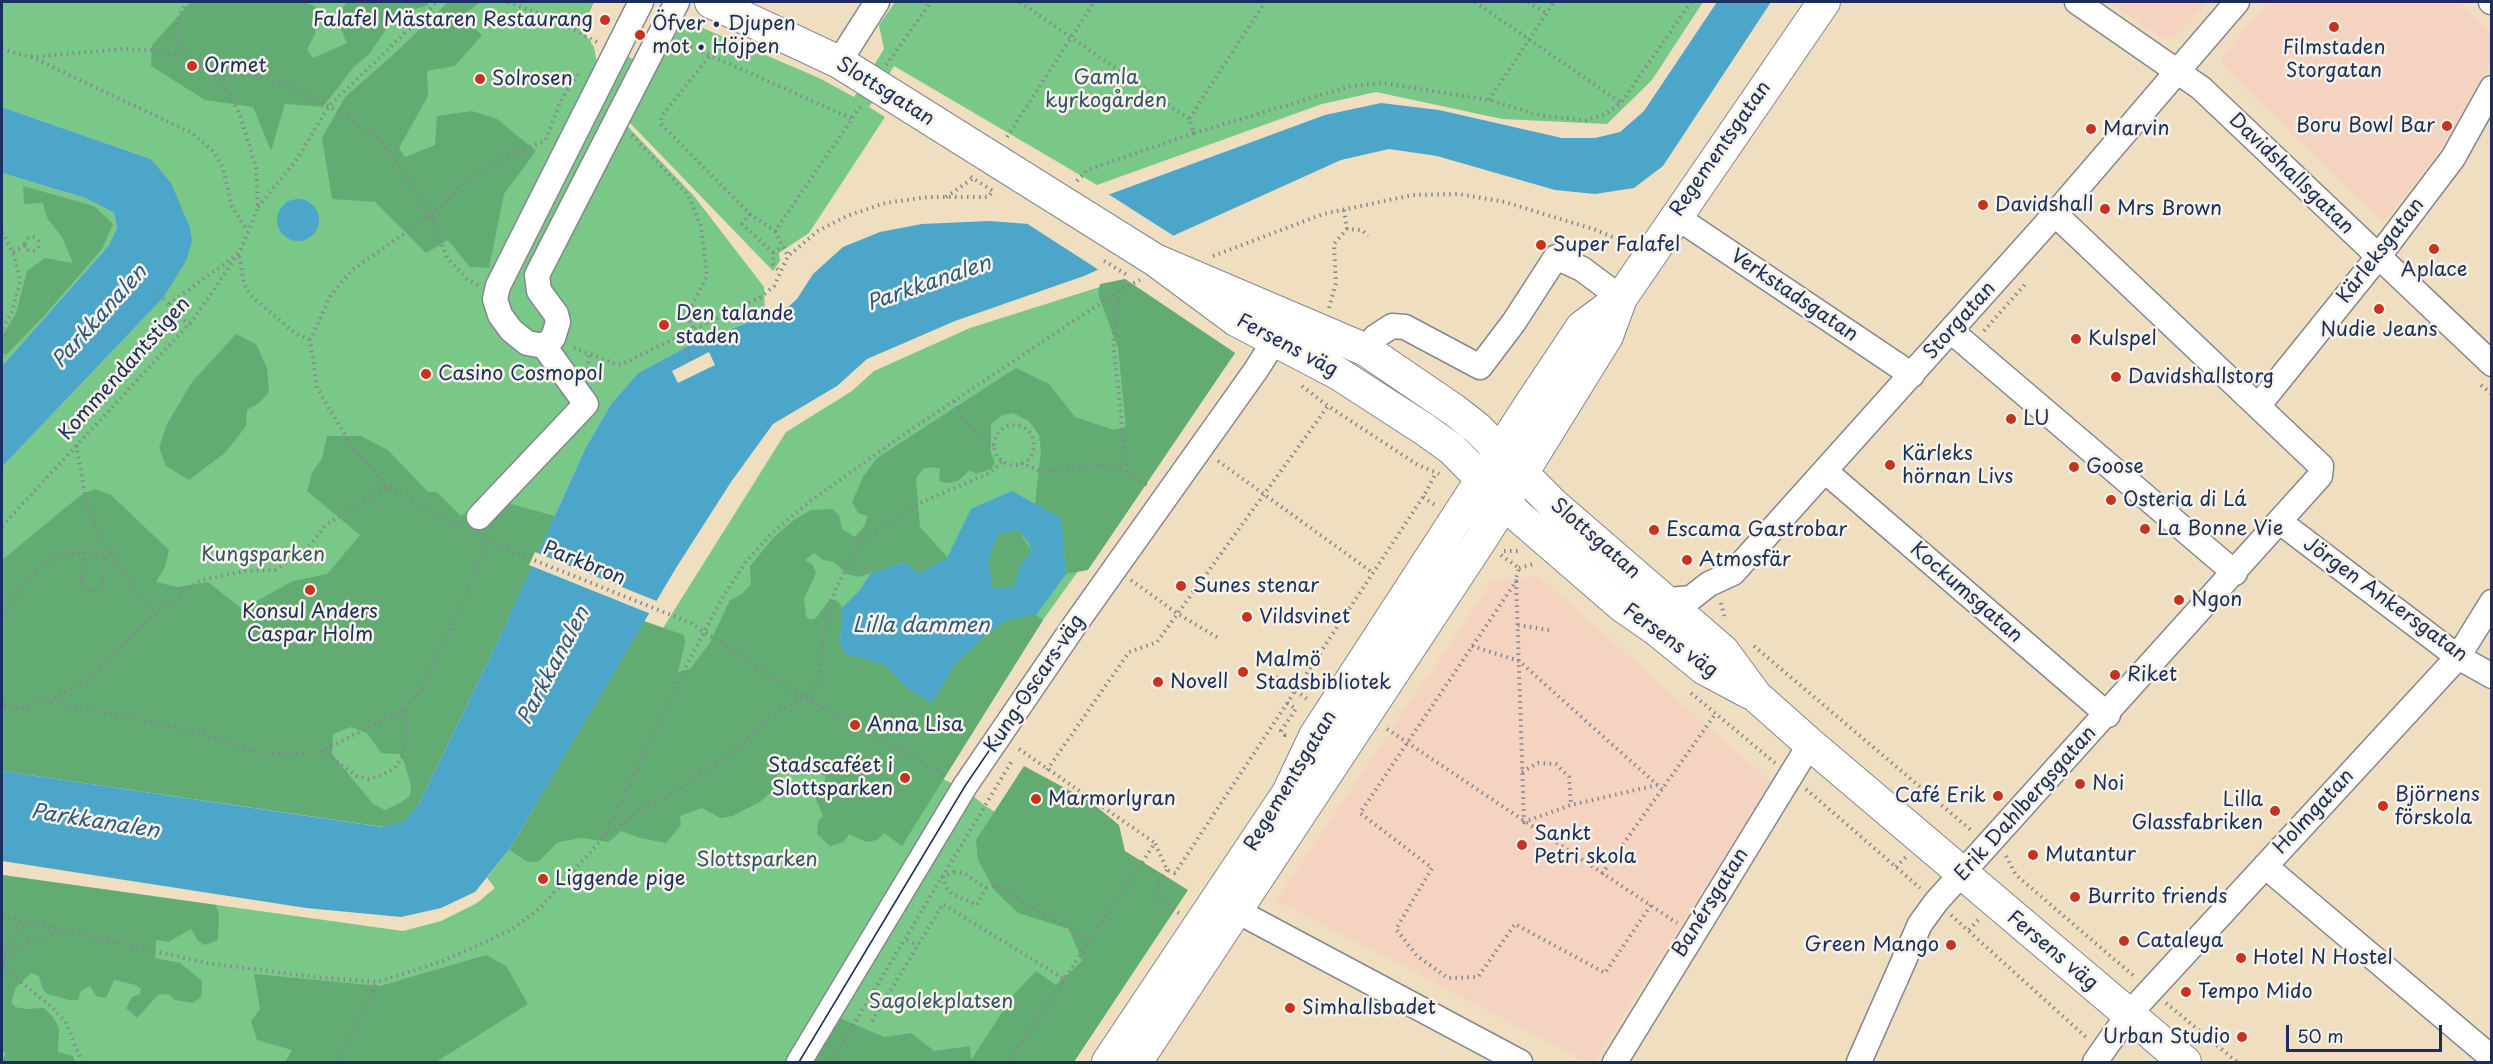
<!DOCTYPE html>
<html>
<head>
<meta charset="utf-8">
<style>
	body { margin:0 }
	#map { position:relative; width:2493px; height:1064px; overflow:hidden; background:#efdfc0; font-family:"Playpen Sans",sans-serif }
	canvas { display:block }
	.frame { position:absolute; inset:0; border:3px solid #1b2f5e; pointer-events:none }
	.scale { position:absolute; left:2286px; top:1025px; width:156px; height:27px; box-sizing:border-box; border:3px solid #1b2f5e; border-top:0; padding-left:8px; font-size:18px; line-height:21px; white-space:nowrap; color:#1b2f5e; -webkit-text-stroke:4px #f7f3e8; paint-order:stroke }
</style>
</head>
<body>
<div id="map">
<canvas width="2493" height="1064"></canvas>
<div class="frame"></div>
<div class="scale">50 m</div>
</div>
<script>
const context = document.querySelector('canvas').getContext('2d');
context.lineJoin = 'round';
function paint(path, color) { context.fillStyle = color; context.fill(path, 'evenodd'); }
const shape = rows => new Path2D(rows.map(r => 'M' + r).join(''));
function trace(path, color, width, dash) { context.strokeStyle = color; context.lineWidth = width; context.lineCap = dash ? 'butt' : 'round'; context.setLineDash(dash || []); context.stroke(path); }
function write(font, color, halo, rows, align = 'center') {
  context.font = font + ' "Playpen Sans",sans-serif'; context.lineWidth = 5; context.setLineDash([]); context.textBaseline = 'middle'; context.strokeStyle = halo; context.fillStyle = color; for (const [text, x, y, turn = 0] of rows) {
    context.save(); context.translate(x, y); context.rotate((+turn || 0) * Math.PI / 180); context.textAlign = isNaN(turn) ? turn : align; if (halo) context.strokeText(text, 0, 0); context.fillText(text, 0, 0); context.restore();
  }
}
paint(shape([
	[2107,2,2208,2,2175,38,2165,40],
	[2269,2,2460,2,2491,33,2491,61,2446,142,2383,223,2224,67,2221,58],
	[1538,576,1771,782,1594,1062,1586,1062,1276,900,1492,581]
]), '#f5d3c1');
paint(shape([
	[2,2,594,2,582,29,594,47,598,69,621,53,636,61,612,110,694,196,764,287,765,315,690,345,638,373,611,404,585,449,500,637,404,823,2,771,2,467,163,298,151,159,2,107],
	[895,2,1703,2,1652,80,1607,124,1502,119,1376,92,1322,104,1097,185,894,66,869,107,885,117,809,233,779,253,780,261,773,271,629,122,630,113,684,20,819,78,854,97,884,49,879,25],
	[2,173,85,198,114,213,117,228,109,245,2,366],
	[1125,279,1235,353,1043,620,943,779,966,790,984,805,1162,919,1065,1062,2,1062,2,875,403,931,441,921,477,903,495,888,487,878,509,850,520,856,786,432,852,391,874,371,970,328]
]), '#79c888');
paint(shape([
	[191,2,305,2,316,7,315,34,307,50,313,58,347,43,336,18,347,2,429,2,427,6,397,13,370,53,353,68,323,107,285,104,271,151,253,107,205,100,151,66,152,45],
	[448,2,480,2,461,17,482,35,455,66,427,71,428,96,399,148,405,157,435,145,437,116,472,111,497,119,536,151,504,194,489,268,470,267,448,240,426,253,375,202,332,199,322,138,345,97,394,54],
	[23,186,94,206,113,224,102,249,43,317,6,355,2,353,2,336,16,313,27,271,45,258,73,263,62,237,47,218,43,203,24,204],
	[1125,279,1235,353,1088,570,1066,574,1061,518,1035,504,1041,451,1039,435,1029,421,1013,413,1003,415,991,424,991,453,995,462,991,469,976,474,970,470,958,481,948,483,939,481,940,469,931,467,923,469,916,478,920,527,948,558,919,574,904,562,859,577,847,574,834,562,823,560,814,553,805,560,813,565,816,573,804,599,806,616,810,620,816,618,830,599,838,601,842,608,840,642,844,653,885,665,909,690,932,703,956,663,988,633,1008,620,1035,614,1043,620,902,846,884,833,877,840,866,842,849,834,844,842,830,846,817,834,818,821,823,816,815,797,826,778,809,760,799,761,780,770,772,791,761,801,733,816,720,818,702,808,680,816,681,825,666,843,640,838,621,831,609,842,581,838,558,842,538,862,528,862,509,850,644,621,684,635,685,643,678,672,690,669,709,644,730,600,742,594,751,584,750,566,774,537,794,520,811,510,832,509,839,515,842,529,855,537,865,525,867,516,858,513,852,502,863,477,877,458,1016,368,1049,384,1075,417,1114,430,1126,427,1118,348,1098,294,1100,284],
	[236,334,256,344,267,368,269,392,259,403,247,410,246,426,226,452,189,480,166,466,159,448,167,424,192,382],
	[327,436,361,436,388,450,428,492,437,492,461,516,478,505,500,501,555,516,500,637,419,804,404,823,383,827,2,771,2,560,81,495,95,489,111,495,169,550,165,567,156,582,177,587,208,582,242,609,293,581,327,574,360,535,307,491,312,473,322,458],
	[351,727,367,733,381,753,399,754,404,762,411,785,410,796,400,803,385,810,373,804,332,754,333,734],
	[1018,530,1032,551,1020,565,1014,587,993,588,988,561,998,534],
	[1024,766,1091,802,1119,825,1125,851,1188,890,1074,1062,815,1062,840,1018,884,1037,911,1033,934,1051,970,1046,971,1060,1014,994,1036,971,1056,985,1082,961,1069,929,1018,913,995,891,978,860,976,840],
	[2,875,216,905,219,916,218,940,205,945,198,941,191,929,168,942,156,940,155,958,180,963,202,981,201,997,193,1003,175,1000,168,994,158,995,137,1018,126,1008,132,997,140,994,141,989,136,985,114,980,106,998,96,996,90,986,81,991,78,1000,70,1000,47,994,42,988,39,976,31,973,16,987,11,1002,15,1007,26,1009,44,1008,53,1017,59,1028,58,1052,73,1056,75,1062,2,1062,6,1053,2,1050],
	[486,955,506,966,528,1004,436,1062,285,1062,292,1050,257,1040,251,1021,260,1009,254,974,380,986]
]), '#62ac74');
paint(shape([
	[1717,2,1771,2,1663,166,1634,188,1595,194,1555,190,1437,156,1389,149,1341,160,1084,276,955,321,867,359,837,386,773,424,731,482,676,568,509,850,475,892,441,908,401,917,306,908,2,861,2,771,382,827,404,822,419,804,500,637,585,449,611,404,638,373,690,345,789,306,797,299,813,274,843,247,880,232,922,224,989,221,1029,224,1325,115,1381,103,1439,110,1562,138,1595,138,1620,132,1644,111],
	[2,107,151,159,171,183,190,228,192,241,186,261,163,298,2,467,2,366,109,245,117,228,114,213,85,198,2,173],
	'277 220a21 21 0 1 1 42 0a21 21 0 1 1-42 0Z',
	[1012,491,1061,518,1066,574,1037,614,1008,620,988,633,956,663,932,703,909,690,885,665,844,653,840,642,842,608,860,590,871,573,905,562,919,574,947,558,971,509],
	[1018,530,1028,542,1032,551,1020,565,1014,587,993,588,988,561,998,534]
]), '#4ca6ca');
paint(shape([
	[1105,192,1177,238,1102,272,1023,221],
	[709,352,715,365,678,383,672,371],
	[535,552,659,602,651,614,529,565]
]), '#efdfc0');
const minor = shape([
	[641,2,498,286,495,299,500,315,511,330,527,343,544,346,553,338,558,322,556,314,539,291,537,275,677,2],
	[2077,2,2201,88,2492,364],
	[2491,2,2492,2],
	[839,62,877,2],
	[1675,216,1912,375],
	[1951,331,2235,573],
	[1366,350,1375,337,1392,326,1405,327,1480,367,1514,322,1556,257,1582,269,1621,298],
	[2258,406,2378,257,2453,158,2492,88],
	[1825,471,2108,715],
	[479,517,586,404,544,346],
	[2280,522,2458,657,2492,676],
	[1658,595,1670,600,1691,598,1709,584,1733,573,2055,214,2237,2],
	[2265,866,2492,1058],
	[1237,911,1520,1062],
	[799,1062,965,786,1074,626,1256,370,1283,327],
	[1615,1062,1810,744],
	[1859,1062,1920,924,1936,902,2320,476,2321,466,2055,214],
	[2095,1062,2128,1015,2458,657,2492,602]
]);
const major = shape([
	[711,2,839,62,1155,260,1236,320,1339,374,1424,429,1452,449,1517,515,1621,605,1657,630,1705,669,1750,693],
	[1155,260,1366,350,1454,410,1477,428,1553,504,1723,651,1756,696,1810,744,2185,1062],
	[1108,1062,1288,793,1315,736,1532,402,1582,327,1621,298],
	[1136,1062,1482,538,1607,336,1621,298,1824,2]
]);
trace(minor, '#85878f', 27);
trace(major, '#85878f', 34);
trace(shape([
	[508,2,551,18,597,42],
	[1020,2,1189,119],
	[1475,2,1621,103],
	[1528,2,1546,13],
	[680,42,853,119],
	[2,49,30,57,125,49,156,50,276,80,329,106,373,134,391,154,431,215,447,258,467,279,478,285],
	[31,57,192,133,214,152,223,168,232,207,247,230],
	[709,57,661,117,661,124,750,214,775,231,861,106],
	[886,65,931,2],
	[1489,100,1554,2],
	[1194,133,1351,86,1383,83,1489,100,1542,116,1586,120,1606,114,1621,103,1691,2],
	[632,135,688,195,701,226,707,276,687,315,694,330],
	[1007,137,1094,2],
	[1077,181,1087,170,1194,133,1189,119,1265,2],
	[946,197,972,179],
	[258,207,295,162,329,106,437,2],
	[1344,210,1347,229],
	[750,214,742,224,773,253,773,264,780,272],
	[775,231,788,256],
	[2,232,14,255,20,282,12,312,2,329],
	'25 244a7 7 0 1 1 14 0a7 7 0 1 1-14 0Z',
	[13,252,25,246],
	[773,253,783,246],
	[1213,256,1323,214,1413,195,1459,194,1505,202,1596,230,1629,244],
	[1104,261,1129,276],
	[155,290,189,325],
	[1119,291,1113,341,1127,472,1148,486],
	[169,304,239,253,244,284,250,295,295,333,310,340],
	[1329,308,1336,283,1334,244,1347,229,1362,230,1368,236],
	[1984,331,2027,282],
	[680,337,691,361],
	[574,348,618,365,624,363,761,297,774,286,788,256,818,231,847,216,885,203,928,197,988,197,993,191,968,175],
	[588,369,589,354],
	[2481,385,2492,394],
	[1302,386,1328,406,1418,465,1439,474],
	[954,401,966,422,985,442,994,445],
	'994 445a20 20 0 1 1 40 0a20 20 0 1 1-40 0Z',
	[76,445,87,505,99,536,154,615],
	[1218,461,1373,573],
	[1021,463,1043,472,1099,464,1127,472],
	[1423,497,1435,505],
	[2,526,192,321,239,253,258,208,256,168,240,115,221,80,189,58,174,37,180,13,187,2],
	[459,527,387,486,353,448,317,388,310,340,331,295,352,270,431,215,464,183,509,155,545,141,562,98,579,73],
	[479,538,691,623,804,698,850,723],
	[1504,551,1518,551],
	[85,552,81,581,86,589,96,591,103,587,104,555],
	[1501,555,1519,568,1516,578,1524,822,1571,805,1657,785],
	[1519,568,1534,564],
	[1131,580,1178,614,1220,639],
	[1517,580,1360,813,1432,868,1396,929,1417,956,1448,978,1478,977,1515,924,1605,973,1651,905],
	[1721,603,1725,619],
	[2,613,7,611,22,585,40,567,64,554,85,552,112,555],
	[1518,625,1553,631],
	[1472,646,1519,661,1662,789],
	[1754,646,1972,831],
	[1276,677,1310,701],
	[1691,693,1775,763],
	[2,699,4,706,2,710],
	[49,701,91,677,154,615,201,580,246,571,275,570,303,553,326,525,387,486],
	[1287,703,1296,709,1281,731,1285,735,1287,732],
	[4,706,21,708,48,701,200,733,254,752,287,754,322,751,406,708,420,690,457,616,487,543],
	[860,728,858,720,850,723,853,730,860,728,947,776],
	[1387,729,1677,923],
	[1019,749,1155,843],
	[322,751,357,776,369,779,382,775,395,768,403,756,408,722,406,709],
	[1047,770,1129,652,1157,642,1328,406],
	[1522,772,1538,763,1556,764,1569,777,1571,805],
	[1806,789,1920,888],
	[605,836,647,805,666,798,738,748,768,717,804,698,819,682,825,625,836,588,860,542,924,501,990,473,1003,461],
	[2006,856,2016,875,2135,977],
	[1896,867,1906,857],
	[1167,870,1158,885,1159,898,1179,913],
	[954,872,964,873,986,888,977,905,952,894,945,886,943,877,954,872],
	[1602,874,1716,713],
	[986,888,995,885,1089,941],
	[1951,915,2088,1039],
	[2,916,206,963,316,977,377,982,443,961,511,930,540,908,604,837,685,668,724,595,746,562,771,534,809,502,900,437,1120,290,1140,280],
	[1969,930,1978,920],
	[907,940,918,946],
	[3,963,12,939,28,923],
	[2,967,52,1007,66,1023,82,1062],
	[2,967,12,954,29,942,58,931],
	[2166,1003,2237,1062],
	[872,1021,943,904,1064,979],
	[339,1062,377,982],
	[831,1062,1013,759],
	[1009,1062,1155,843,1167,870,1175,873,1423,497,1436,473]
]), '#85878f', 4, [1.5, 4.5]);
trace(minor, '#fff', 24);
trace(major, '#fff', 32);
trace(shape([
	[799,1062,965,786,1074,626]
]), '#1b2f5e', 1.5);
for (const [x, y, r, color] of [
	[605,20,6,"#c8321e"],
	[2334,27,6,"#c8321e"],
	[640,35,6,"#c8321e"],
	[192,66,6,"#c8321e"],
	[480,79,6,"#c8321e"],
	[2447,126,6,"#c8321e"],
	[2091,129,6,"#c8321e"],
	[1983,205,6,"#c8321e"],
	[2105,209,6,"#c8321e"],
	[1541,245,6,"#c8321e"],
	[2434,249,6,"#c8321e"],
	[2379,309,6,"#c8321e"],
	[664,325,6,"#c8321e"],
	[2076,339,6,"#c8321e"],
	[426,374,6,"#c8321e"],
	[2116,377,6,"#c8321e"],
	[2011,419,6,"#c8321e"],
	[1890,465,6,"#c8321e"],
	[2074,467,6,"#c8321e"],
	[2111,500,6,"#c8321e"],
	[2145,529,6,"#c8321e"],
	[1654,530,6,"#c8321e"],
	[1687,560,6,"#c8321e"],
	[1181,586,6,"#c8321e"],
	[310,590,6,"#c8321e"],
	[2179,600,6,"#c8321e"],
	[1247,617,6,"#c8321e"],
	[1243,672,6,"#c8321e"],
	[2115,675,6,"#c8321e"],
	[1158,682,6,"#c8321e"],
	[855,725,6,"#c8321e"],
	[905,778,6,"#c8321e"],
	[2080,784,6,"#c8321e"],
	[1998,796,6,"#c8321e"],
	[1036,799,6,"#c8321e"],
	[2383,806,6,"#c8321e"],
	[2275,811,6,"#c8321e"],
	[1522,845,6,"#c8321e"],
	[2033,855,6,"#c8321e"],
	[543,879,6,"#c8321e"],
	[2075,897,6,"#c8321e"],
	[2124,941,6,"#c8321e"],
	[1951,945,6,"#c8321e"],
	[2241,958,6,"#c8321e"],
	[2186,992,6,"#c8321e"],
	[1290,1008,6,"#c8321e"],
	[2242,1037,6,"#c8321e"]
]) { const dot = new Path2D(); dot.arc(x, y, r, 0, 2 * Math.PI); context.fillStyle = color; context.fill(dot); trace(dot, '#f7f3e8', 2); }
write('20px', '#1b2f5e', '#f7f3e8', [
	["Falafel Mästaren Restaurang",593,20,"right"],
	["Öfver • Djupen",652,24],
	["mot • Höjpen",652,47],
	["Filmstaden",2334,48,"center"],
	["Storgatan",2334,71,"center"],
	["Ormet",204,66],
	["Solrosen",492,79],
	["Boru Bowl Bar",2435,126,"right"],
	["Marvin",2103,129],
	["Davidshall",1995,205],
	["Mrs Brown",2117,209],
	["Super Falafel",1553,245],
	["Aplace",2434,270,"center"],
	["Den talande",676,314],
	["staden",676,337],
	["Nudie Jeans",2379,330,"center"],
	["Kulspel",2088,339],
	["Casino Cosmopol",438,374],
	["Davidshallstorg",2128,377],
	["LU",2023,419],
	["Kärleks",1902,454],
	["hörnan Livs",1902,477],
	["Goose",2086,467],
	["Osteria di Lá",2123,500],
	["La Bonne Vie",2157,529],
	["Escama Gastrobar",1666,530],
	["Atmosfär",1699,560],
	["Sunes stenar",1193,586],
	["Ngon",2191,600],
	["Konsul Anders",310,612,"center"],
	["Caspar Holm",310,635,"center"],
	["Vildsvinet",1259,617],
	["Malmö",1255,660],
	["Stadsbibliotek",1255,683],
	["Riket",2127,675],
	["Novell",1170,682],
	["Anna Lisa",867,725],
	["Stadscaféet i",893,766,"right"],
	["Slottsparken",893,789,"right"],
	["Noi",2092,784],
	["Björnens",2395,795],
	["förskola",2395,818],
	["Café Erik",1986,796,"right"],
	["Marmorlyran",1048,799],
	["Lilla",2263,800,"right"],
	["Glassfabriken",2263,823,"right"],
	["Sankt",1534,834],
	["Petri skola",1534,857],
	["Mutantur",2045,855],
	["Liggende pige",555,879],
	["Burrito friends",2087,897],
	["Cataleya",2136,941],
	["Green Mango",1939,945,"right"],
	["Hotel N Hostel",2253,958],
	["Tempo Mido",2198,992],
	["Simhallsbadet",1302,1008],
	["Urban Studio",2230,1037,"right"]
], 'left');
write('20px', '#325568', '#f7f3e8', [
	["Gamla",1106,78],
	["kyrkogården",1106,101],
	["Kungsparken",263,555],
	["Slottsparken",757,860],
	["Sagolekplatsen",941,1002]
]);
write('20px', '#1b2f5e', '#f7f3e8', [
	["Slottsgatan",885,92,32],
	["Regementsgatan",1721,149,-55],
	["Davidshallsgatan",2291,174,44],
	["Kärleksgatan",2381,251,-52],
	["Verkstadsgatan",1794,296,34],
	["Storgatan",1960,321,-48],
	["Fersens väg",1287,346,28],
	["Kommendantstigen",125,369,-48],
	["Slottsgatan",1595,539,41],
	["Parkbron",584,564,22],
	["Kockumsgatan",1966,593,41],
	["Jörgen Ankersgatan",2385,600,36],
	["Fersens väg",1670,641,36],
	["Kung Oscars väg",1035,684,-56],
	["Regementsgatan",1291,781,-59],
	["Erik Dahlbergsgatan",2026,804,-48],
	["Holmgatan",2314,812,-47],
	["Banérsgatan",1711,903,-58],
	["Fersens väg",2052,951,40]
]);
write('italic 21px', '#2c5984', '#f7f3e8', [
	["Parkkanalen",929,284,-19],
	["Parkkanalen",100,317,-48],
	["Lilla dammen",921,626],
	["Parkkanalen",554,666,-62],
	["Parkkanalen",95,822,9]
]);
</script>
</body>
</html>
